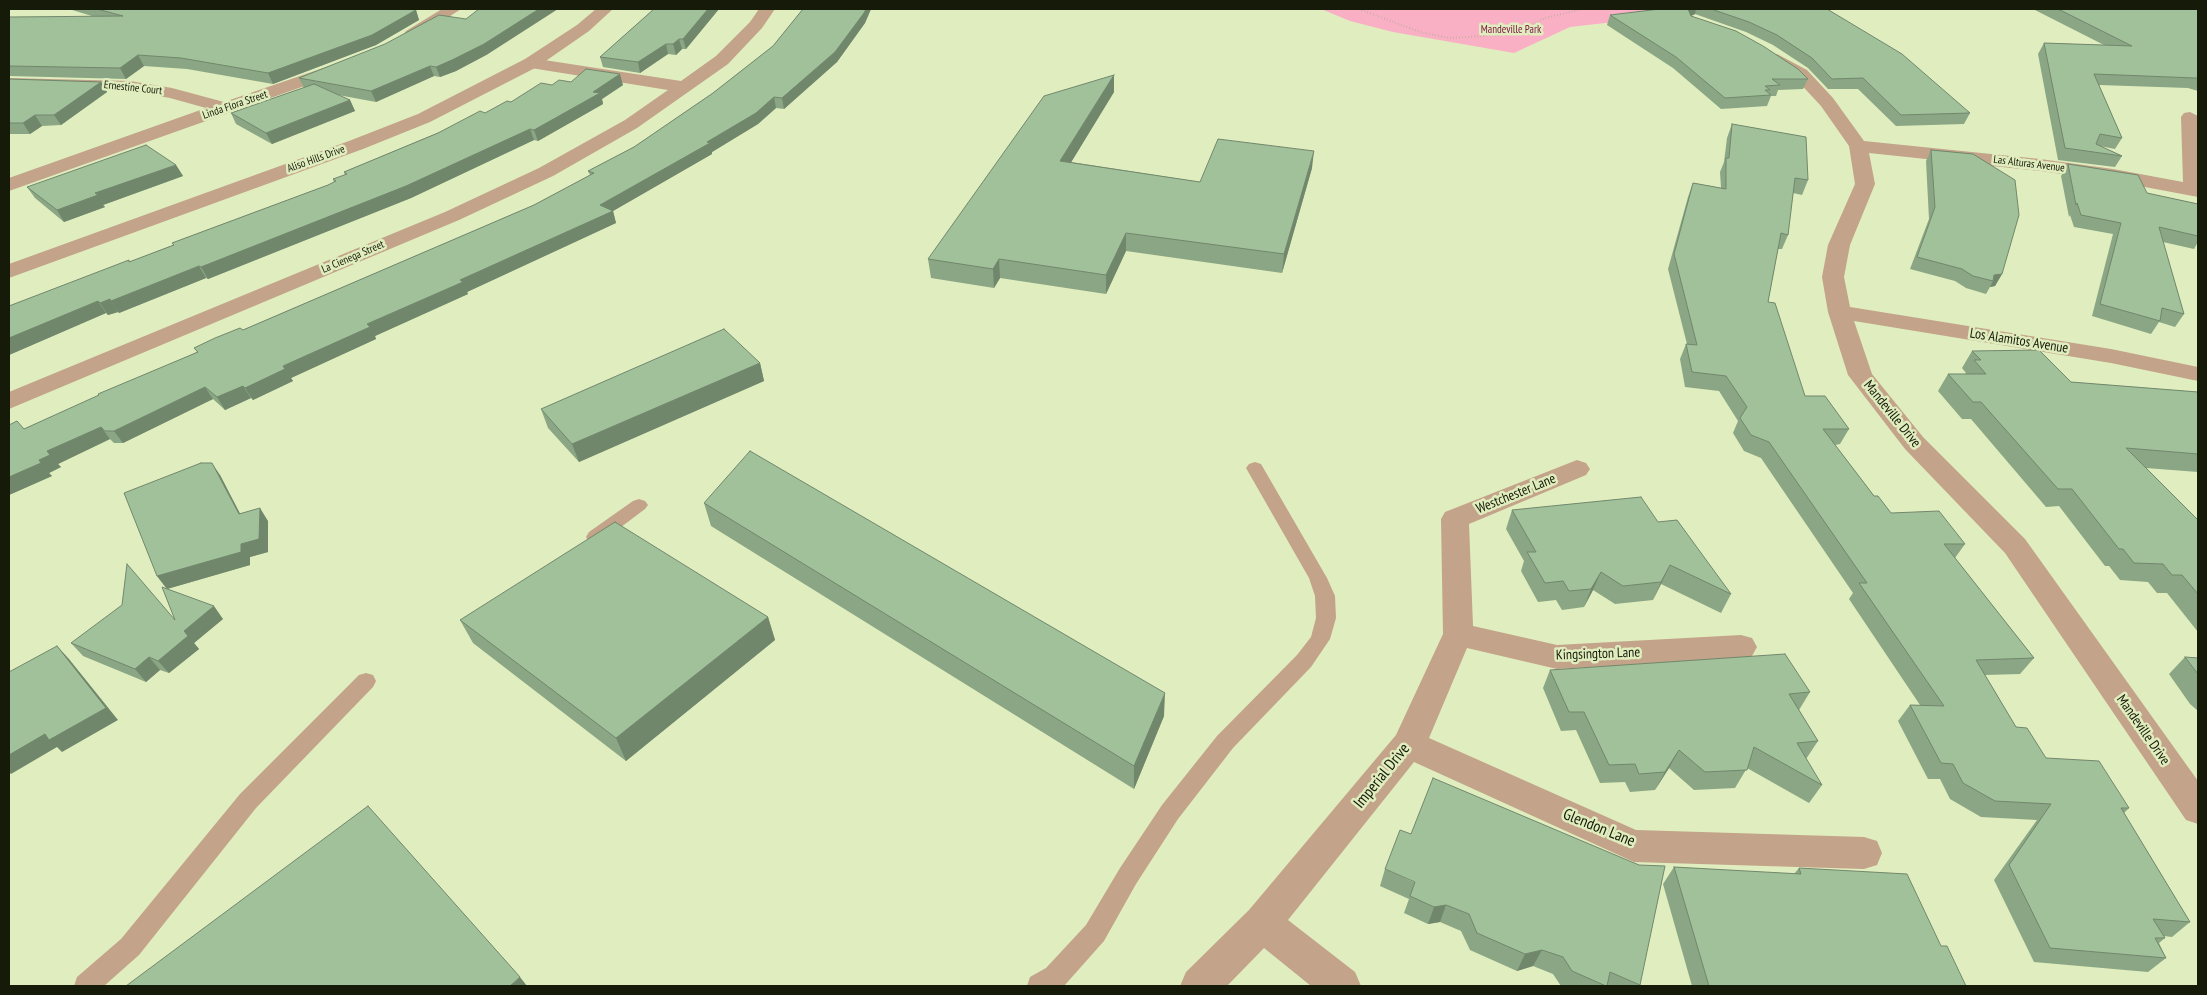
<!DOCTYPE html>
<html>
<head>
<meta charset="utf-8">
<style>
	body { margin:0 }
	#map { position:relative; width:2207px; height:995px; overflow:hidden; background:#e0edbe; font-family:"PT Sans Narrow",sans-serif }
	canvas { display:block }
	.frame { position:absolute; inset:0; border:10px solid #161a09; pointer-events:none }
</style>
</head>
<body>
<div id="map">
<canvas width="2207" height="995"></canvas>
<div class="frame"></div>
</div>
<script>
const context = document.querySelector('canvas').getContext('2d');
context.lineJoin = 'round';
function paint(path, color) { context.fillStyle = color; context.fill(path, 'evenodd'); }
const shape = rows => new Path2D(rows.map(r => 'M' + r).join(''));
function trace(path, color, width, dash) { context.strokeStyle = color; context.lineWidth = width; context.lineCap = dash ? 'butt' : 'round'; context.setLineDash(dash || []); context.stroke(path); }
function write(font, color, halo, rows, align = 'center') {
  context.font = font + ' "PT Sans Narrow",sans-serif'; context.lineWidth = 5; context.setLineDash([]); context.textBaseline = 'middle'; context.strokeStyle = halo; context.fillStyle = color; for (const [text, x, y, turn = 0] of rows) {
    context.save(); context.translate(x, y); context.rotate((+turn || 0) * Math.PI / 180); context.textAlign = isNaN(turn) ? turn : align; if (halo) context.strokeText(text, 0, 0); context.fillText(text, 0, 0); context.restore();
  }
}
paint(shape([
	[1321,9,1658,9,1654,10,1649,18,1570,27,1514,53,1393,32,1350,21]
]), '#f9b0c5');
trace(shape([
	[1359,9,1420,32,1449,38,1503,35,1521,30,1545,18,1583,9]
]), '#a2ac86', 2, [0.5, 2.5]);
paint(shape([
	[1255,462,1261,464,1327,578,1335,596,1336,618,1330,639,1311,667,1233,748,1178,819,1136,884,1104,941,1064,986,1027,986,1030,977,1046,968,1086,925,1120,868,1162,805,1217,736,1297,655,1311,637,1316,618,1315,596,1309,578,1246,468,1249,464,1255,462],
	[639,499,645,501,648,505,645,509,601,542,595,543,589,542,586,537,589,532,633,501,639,499],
	[366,673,373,675,376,681,373,687,256,808,139,955,104,986,74,986,77,977,121,939,240,794,359,675,366,673]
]), '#c3a389');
paint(shape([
	[442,9,461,9,418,37,406,37,404,34,406,31,442,9],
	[759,9,775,9,762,28,728,64,637,128,553,176,459,220,9,409,9,392,445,212,539,168,625,120,668,90,531,68,525,67,523,63,525,59,531,58,681,81,716,56,750,22,759,9],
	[1777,54,1807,70,1833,98,1864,141,2040,159,2113,169,2183,182,2181,117,2184,113,2190,112,2198,116,2198,197,2113,181,2040,171,1869,153,1875,184,1850,245,1844,277,1850,307,2111,349,2198,367,2198,381,2111,363,1854,321,1872,374,1923,437,2025,539,2198,781,2198,824,2186,820,2005,553,1905,449,1848,375,1828,312,1822,277,1828,245,1855,184,1849,146,1821,106,1795,78,1771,63,1769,59,1771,55,1777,54],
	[335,64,341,65,343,69,341,73,9,191,9,178,206,108,170,98,130,91,9,88,9,78,130,81,172,88,224,102,335,64],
	[1577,460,1586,463,1590,469,1586,475,1469,524,1473,626,1557,645,1741,635,1752,638,1757,647,1752,656,1741,659,1557,669,1467,648,1429,738,1636,830,1864,837,1877,841,1882,853,1877,865,1864,869,1634,862,1414,762,1288,920,1355,972,1361,986,1311,986,1264,948,1227,986,1180,986,1186,972,1249,910,1396,735,1443,634,1441,519,1445,512,1577,460]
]), '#c3a389');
paint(shape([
	[596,9,613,9,589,31,537,67,430,122,363,149,9,278,9,264,349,141,418,114,525,59,577,25,596,9]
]), '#c3a389');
paint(shape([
	[69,9,406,9,416,10,419,20,376,45,273,84,187,69,144,66,126,79,9,76,9,17,95,17],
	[654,9,719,9,686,49,682,49,676,55,668,54,640,73,603,67,600,57],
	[803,9,871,9,865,23,837,62,784,109,776,108,758,124,712,152,712,154,613,211,616,223,467,292,468,294,375,336,376,339,291,378,293,381,253,400,251,398,225,410,213,399,123,443,114,443,110,439,58,464,61,467,49,473,52,476,9,495,24,429,197,352,194,348,243,330,534,205,590,175,588,171,634,147,713,93,773,46],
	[1660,9,1827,9,1970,113,1964,124,1896,126,1858,89,1828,89,1808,68,1773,45,1746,32,1695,14,1691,16,1808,79,1803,89,1778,90,1776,96,1771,96,1767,106,1721,109,1673,68,1607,25,1610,15],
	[2033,9,2198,9,2198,91,2188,88,2099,85,2122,138,2115,149,2100,146,2122,156,2115,167,2058,160,2038,54,2044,43,2104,45],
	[488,54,456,71,440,77,434,76,376,102,338,95,350,100,355,111,272,144,236,124,231,113,304,88,299,78],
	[1114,75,1114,92,1071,162,1200,182,1312,168,1282,273,1126,251,1106,294,1000,278,994,288,931,278,928,259],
	[9,79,101,82,107,92,61,125,42,126,30,134,9,134],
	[571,82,623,85,602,99,603,104,538,141,534,140,411,198,208,279,206,278,119,313,118,312,108,315,106,313,9,355,9,305,9,306,130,262,173,245,172,243,328,185,334,182,333,179,345,175,344,172,552,85],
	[1732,124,1808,180,1802,195,1793,193,1788,235,1782,249,1778,249,1768,302,1805,396,1849,429,1840,444,1835,445,1874,496,1891,513,1965,544,1955,558,2034,658,2020,674,1985,675,2016,727,2046,758,2129,808,2124,813,2190,922,2172,937,2164,936,2165,938,2159,943,2166,958,2148,972,2034,962,1994,880,2037,820,1981,817,1950,799,1940,779,1928,779,1898,721,1910,705,1920,705,1849,599,1853,593,1761,458,1744,451,1733,433,1738,421,1719,391,1685,387,1680,359,1686,344,1687,344,1668,269,1688,197,1693,183,1721,188,1720,172,1724,162,1727,138],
	[1931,150,2002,274,1995,286,1990,287,1986,294,1966,288,1955,281,1910,269,1929,219,1926,161],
	[2068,164,2147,193,2198,204,2198,242,2194,249,2163,242,2184,314,2175,327,2159,322,2151,334,2092,316,2113,234,2074,227,2070,215,2069,217,2061,176],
	[176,165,183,176,103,205,105,207,64,222,35,198,27,187],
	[1972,351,2071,382,2198,392,2198,472,2146,468,2198,520,2198,632,2167,593,2157,593,2148,582,2120,580,2109,566,2105,566,2059,506,2046,507,1971,419,1962,419,1938,391,1948,374,1965,374,1966,373,1962,368],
	[760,363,764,381,579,462,548,428,541,409],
	[220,475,240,514,268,521,268,552,250,557,250,565,167,589,223,619,194,643,199,649,169,673,160,670,146,682,83,656,71,643,175,620,167,589,157,576],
	[704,503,1164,716,1134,789,711,526],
	[1512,510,1658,522,1731,594,1721,613,1661,584,1653,600,1615,604,1593,590,1584,607,1562,610,1556,600,1538,602,1521,571,1524,561,1506,529],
	[768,617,775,640,626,761,473,643,460,620],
	[2185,657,2198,658,2198,711,2190,704,2169,674],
	[1550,670,1810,692,1799,710,1818,741,1806,759,1822,785,1809,803,1747,768,1735,788,1694,790,1669,768,1655,790,1630,792,1625,782,1600,783,1576,730,1561,731,1543,688],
	[1674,867,1794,874,1799,868,1941,946,1966,986,1692,986,1663,884],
	[1385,869,1640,985,1639,986,1561,986,1553,974,1533,966,1517,971,1470,950,1461,931,1440,922,1428,924,1404,913,1409,899,1380,886]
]), '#8aa684');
paint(shape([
	[539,9,558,9,488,54,456,71,440,77,436,67],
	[708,9,719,9,686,49,683,39],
	[866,9,871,9,865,23,837,62,784,109,782,98],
	[1688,9,1696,9,1695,14,1685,19],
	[416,10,419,20,376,45,273,84,268,73],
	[679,39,682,49,676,55,673,44],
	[666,44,668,54,640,73,638,62],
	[138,55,144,66,126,79,120,68],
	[430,66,434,76,376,102,371,91],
	[620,74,623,85,602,99,603,104,538,141,534,130],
	[1114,75,1114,92,1061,179,1060,161],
	[101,82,107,92,61,125,54,115],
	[774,97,776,108,758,124,712,152,712,154,613,211,616,223,467,292,468,294,375,336,376,339,291,378,293,381,253,400,245,388,283,366,367,324,460,280,600,205,707,142],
	[350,100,355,111,272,144,266,133],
	[35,115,42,126,30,134,23,123],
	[530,129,534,140,411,198,208,279,201,267],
	[1314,151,1312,168,1282,273,1284,254],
	[176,165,183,176,103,205,105,207,64,222,57,210,95,193],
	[1126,233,1126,251,1106,294,1106,275],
	[999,259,1000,278,994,288,993,269],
	[199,266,206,278,119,313,111,301],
	[2002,274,1995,286,1990,287,1993,281,1994,275],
	[110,299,118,312,108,315,100,303],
	[98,301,106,313,9,355,9,338],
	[760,363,764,381,579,462,572,444],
	[243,386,251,398,225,410,217,397],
	[205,387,213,399,123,443,114,431],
	[101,427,110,439,58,464,61,467,49,473,52,476,9,495,9,477,39,460,47,451],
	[212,463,220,475,247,527,239,514],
	[260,508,268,521,268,552,250,557,250,565,167,589,157,576,241,544],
	[1670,565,1661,584,1653,600,1661,582],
	[1601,572,1593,590,1584,607,1591,589],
	[214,606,223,619,194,643,199,649,169,673,158,661,184,631],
	[768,617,775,640,626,761,616,738],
	[57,646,69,659,118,720,62,752,57,747,11,774,9,772,9,755],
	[149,657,160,670,146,682,135,669],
	[1165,693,1164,716,1134,789,1134,766],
	[1679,750,1669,768,1655,790,1665,772],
	[1446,905,1440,922,1428,924,1434,907],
	[1542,950,1533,966,1517,971,1525,954],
	[520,977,527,986,510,986]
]), '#71876c');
const building = shape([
	[97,9,406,9,416,10,372,35,268,73,181,58,138,55,120,68,9,66,9,17,123,16,97,9],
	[479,9,539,9,484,44,452,60,436,67,430,66,371,91,299,78,385,44,439,15,466,19,479,9],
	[654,9,708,9,683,39,679,39,673,44,666,44,638,62,600,57,654,9],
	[803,9,866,9,864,13,835,52,782,98,774,97,756,113,707,142,710,143,600,205,613,211,460,280,463,282,367,324,370,327,283,366,285,369,245,388,243,386,217,397,205,387,114,431,105,431,101,427,47,451,50,455,39,460,41,463,9,477,9,425,17,421,24,429,99,395,98,394,198,352,194,348,215,338,240,328,243,330,534,205,594,173,588,171,634,147,713,93,773,46,803,9],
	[1660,9,1690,9,1688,9,1691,16,1736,31,1763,46,1798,69,1808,79,1772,79,1780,85,1765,86,1770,90,1765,90,1771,95,1725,98,1676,57,1610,15,1660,9],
	[1711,9,1827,9,1902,54,1970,113,1901,115,1863,78,1832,79,1812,58,1777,35,1749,22,1711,9],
	[2058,9,2198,9,2198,78,2195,78,2094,74,2122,138,2100,134,2096,144,2122,156,2065,148,2044,43,2132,46,2058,9],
	[586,69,620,74,593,92,600,93,534,130,530,129,406,186,201,267,199,266,111,301,110,299,100,303,98,301,9,338,9,305,9,306,129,260,129,262,174,245,172,243,328,185,336,181,333,179,347,174,344,172,438,133,480,111,485,113,507,101,511,102,541,83,552,85,559,80,571,82,586,69],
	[1114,75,1060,161,1200,182,1218,139,1314,151,1284,254,1126,233,1106,275,999,259,993,269,928,259,1044,96,1114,75],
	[9,79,101,82,54,115,35,115,23,123,9,123,9,79],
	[314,84,350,100,266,133,231,113,314,84],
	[1732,124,1806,137,1808,180,1795,178,1788,235,1781,233,1768,302,1775,303,1805,396,1825,396,1849,429,1823,429,1874,496,1878,496,1891,513,1939,511,1965,544,1944,544,2034,658,1976,660,2016,727,2027,728,2046,758,2099,761,2129,808,2121,808,2190,922,2153,919,2165,938,2155,938,2166,958,2050,948,2009,865,2051,804,1995,801,1963,783,1953,764,1941,763,1910,705,1944,706,1859,583,1867,583,1769,442,1751,435,1740,418,1747,407,1726,376,1692,372,1686,344,1697,345,1674,254,1693,183,1726,189,1726,158,1729,158,1732,124],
	[146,145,176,165,95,193,98,195,57,210,27,187,146,145],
	[1931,150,1973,154,2015,180,2019,215,2002,274,1994,275,1993,281,1973,276,1962,269,1917,257,1935,207,1931,150],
	[2068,164,2138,175,2147,193,2198,204,2198,236,2159,227,2184,314,2162,308,2160,321,2100,304,2121,223,2081,215,2077,203,2076,205,2068,164],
	[724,329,760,363,572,444,541,409,724,329],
	[2039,350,2071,382,2198,392,2198,454,2126,448,2198,520,2198,594,2182,575,2172,575,2163,564,2134,563,2123,549,2119,549,2072,489,2058,489,1981,402,1973,402,1948,374,1986,374,1974,360,1981,360,1972,351,2039,350],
	[750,451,1165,693,1134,766,704,503,750,451],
	[201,463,212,463,239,514,260,508,259,539,241,544,241,552,157,576,124,493,201,463],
	[1641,497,1658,522,1677,520,1731,594,1670,565,1661,582,1623,586,1601,572,1591,589,1569,591,1563,581,1545,583,1527,552,1536,552,1512,510,1641,497],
	[615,522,768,617,616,738,460,620,615,522],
	[127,564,175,620,162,587,214,606,184,631,188,636,158,661,149,657,135,669,71,643,122,605,127,564],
	[57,646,106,708,49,740,45,734,9,755,9,672,57,646],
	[1785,654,1810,692,1789,694,1818,741,1797,743,1822,785,1754,747,1747,770,1705,772,1679,750,1665,772,1639,774,1635,764,1609,765,1584,712,1569,712,1550,670,1785,654],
	[2185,657,2198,658,2198,674,2185,657],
	[1433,778,1639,865,1665,866,1640,985,1610,972,1607,986,1606,986,1572,971,1563,957,1542,950,1525,954,1477,933,1469,914,1446,905,1434,907,1410,896,1415,882,1385,869,1400,830,1411,834,1433,778],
	[368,806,520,977,510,986,126,986,368,806],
	[1674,867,1801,874,1799,868,1907,874,1941,946,1947,946,1966,986,1709,986,1674,867]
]);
paint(building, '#a1c19a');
trace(building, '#71876c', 1);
write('11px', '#7e1343', '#e0edbe', [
	["Mandeville Park",1511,30]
]);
write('11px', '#161a09', '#e0edbe', [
	["Ernestine Court",133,88,6],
	["Linda Flora Street",235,105,-19],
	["Aliso Hills Drive",316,159,-20],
	["Las Alturas Avenue",2029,164,7],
	["La Cienega Street",353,257,-23]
]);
write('14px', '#161a09', '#e0edbe', [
	["Los Alamitos Avenue",2019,341,9],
	["Mandeville Drive",1892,414,51],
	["Westchester Lane",1516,494,-22],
	["Kingsington Lane",1598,654,-2],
	["Mandeville Drive",2143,730,55]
]);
write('16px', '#161a09', '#e0edbe', [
	["Imperial Drive",1382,776,-51],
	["Glendon Lane",1599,828,22]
]);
</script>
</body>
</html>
